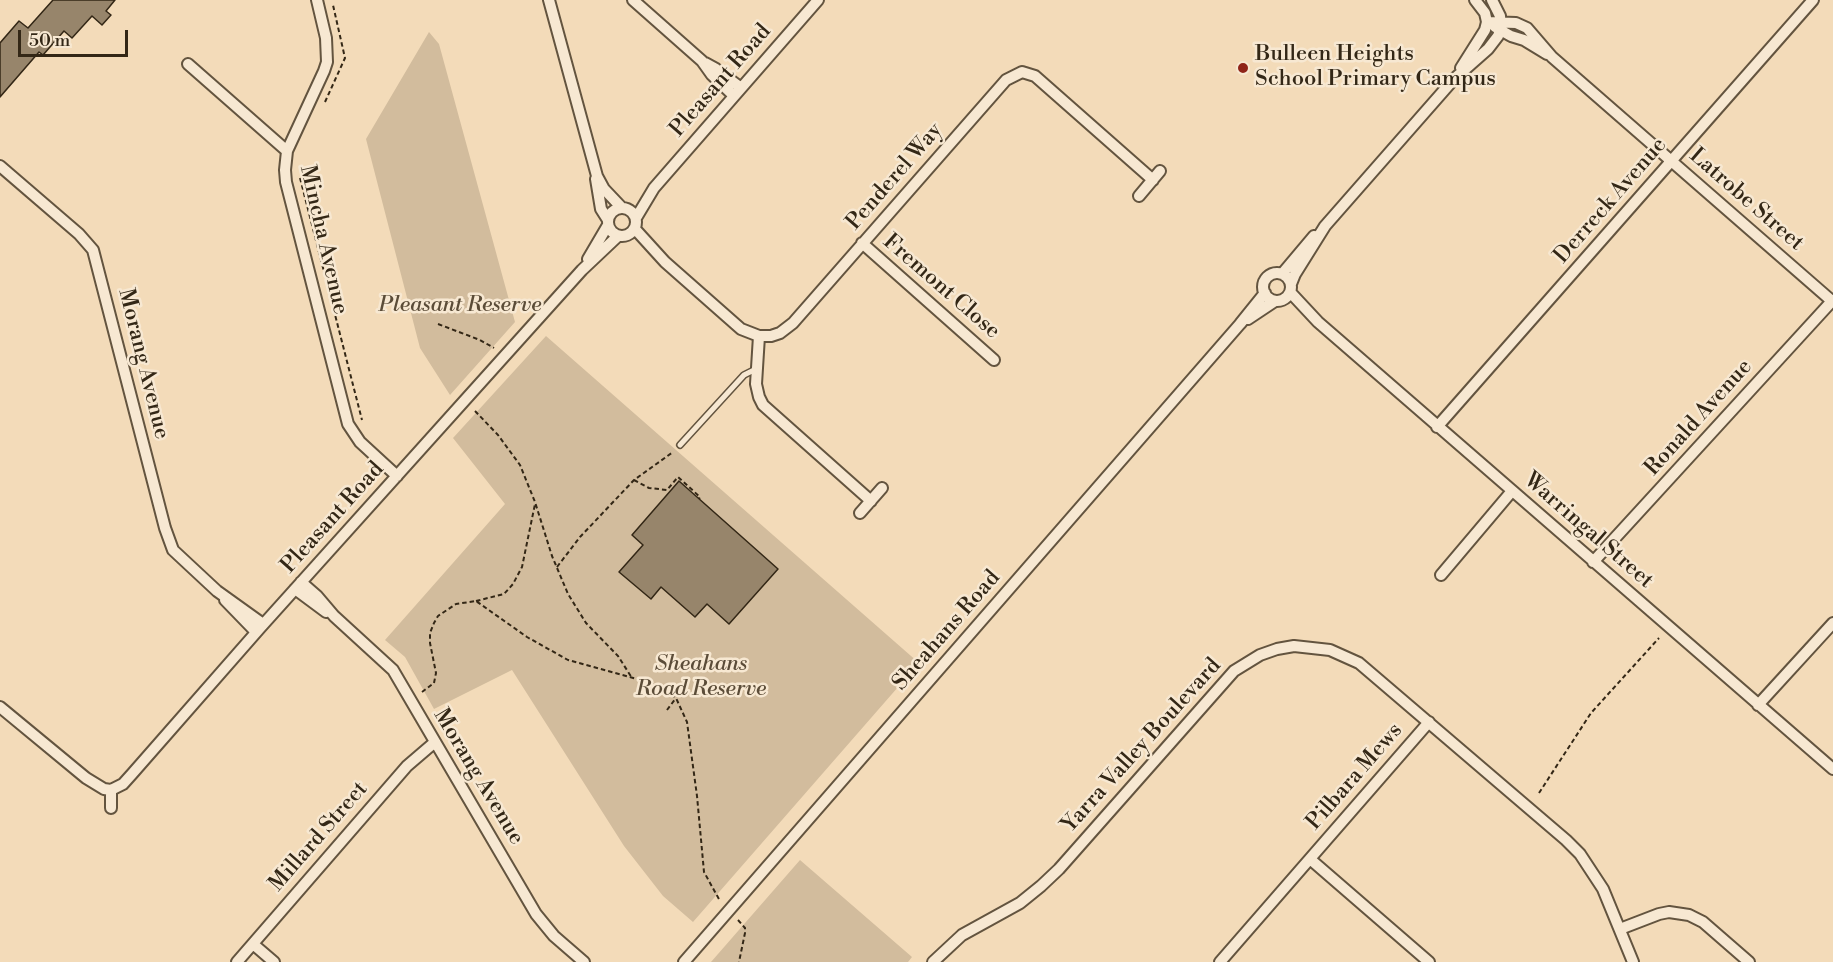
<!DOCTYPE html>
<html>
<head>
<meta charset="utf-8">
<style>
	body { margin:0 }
	#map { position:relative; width:1833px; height:962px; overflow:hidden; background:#f3dbb9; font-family:"Libre Bodoni",serif }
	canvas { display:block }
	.scale { position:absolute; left:18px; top:30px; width:110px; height:27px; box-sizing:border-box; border:3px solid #332716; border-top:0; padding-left:8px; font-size:18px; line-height:21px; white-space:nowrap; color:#332716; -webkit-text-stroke:4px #f7e8d2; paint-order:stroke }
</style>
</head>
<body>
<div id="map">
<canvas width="1833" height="962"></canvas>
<div class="scale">50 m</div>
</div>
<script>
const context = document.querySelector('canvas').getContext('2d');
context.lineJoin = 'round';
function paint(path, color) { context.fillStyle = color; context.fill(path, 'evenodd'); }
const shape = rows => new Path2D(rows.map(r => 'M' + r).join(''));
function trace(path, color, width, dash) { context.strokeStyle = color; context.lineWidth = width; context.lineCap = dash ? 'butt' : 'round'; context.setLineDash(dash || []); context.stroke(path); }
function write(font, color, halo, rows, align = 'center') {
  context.font = font + ' "Libre Bodoni",serif'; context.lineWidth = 5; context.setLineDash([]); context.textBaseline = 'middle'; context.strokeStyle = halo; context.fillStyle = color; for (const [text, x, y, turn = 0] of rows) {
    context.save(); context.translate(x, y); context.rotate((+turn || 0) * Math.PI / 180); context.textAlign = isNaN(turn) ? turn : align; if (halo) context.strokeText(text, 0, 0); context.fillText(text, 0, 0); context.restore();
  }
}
paint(shape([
	[429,32,439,44,515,322,450,395,420,348,366,139],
	[546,336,919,663,693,922,663,896,624,846,512,670,434,709,405,657,385,640,505,504,453,438],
	[800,860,912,957,908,962,711,962]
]), '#d2bc9d');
const building = shape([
	[53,0,115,0,106,11,111,15,102,25,92,16,72,38,64,31,43,55,39,52,0,97,0,43,19,21,28,28,53,0],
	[679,481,778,569,729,624,707,604,695,617,661,587,651,599,619,572,643,545,632,535,679,481]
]);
paint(building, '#97856b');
trace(building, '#332716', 1.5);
const lane = shape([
	[680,445,744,375,756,369]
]);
const street = shape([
	[317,0,326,38,327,62,324,71,287,151,285,170,286,182,348,424,360,442,397,476],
	[549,0,597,176,604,189,622,208],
	[633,0,702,61,712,75,734,96],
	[1487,22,1516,23,1527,28,1552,57,1833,302],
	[1495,27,1511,36,1524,40,1547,54],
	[705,63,716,69,741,88],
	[188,64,287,151],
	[1461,68,1485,30,1487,22,1485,13,1475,0],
	[0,166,79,234,93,250,165,528,173,550,217,591,263,624],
	[596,179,601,209,608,220],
	[1139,196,1160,171],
	'608 222a14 14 0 1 1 28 0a14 14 0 1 1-28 0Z',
	[636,218,654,188,818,0],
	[635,229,665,262,741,329,759,336,771,336,780,333,793,323,1006,80,1022,72,1035,76,1153,180],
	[862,243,994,360],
	[588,259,608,225],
	'1263 287a14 14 0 1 1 28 0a14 14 0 1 1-28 0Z',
	[1282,274,1314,236],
	[1291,284,1295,274,1325,226,1454,79,1488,49,1498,36,1501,27,1500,16,1492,0],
	[1290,292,1318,322,1833,769],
	[1248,319,1275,301],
	[759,336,756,384,759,397,763,405,871,501],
	[1437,427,1813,0],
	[860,513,882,488],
	[1593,562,1833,300],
	[1441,575,1512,491],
	[301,582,317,596,334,616,393,670,536,914,554,936,584,962],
	[295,589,326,612],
	[225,600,256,632],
	[1758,705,1833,623],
	[0,707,86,778,104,789,111,790],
	[111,790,123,784,132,774,260,628,582,270,618,236],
	[111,790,111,808],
	[1310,859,1429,962],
	[1620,929,1659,914,1669,912,1689,915,1703,922,1749,962],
	[253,944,274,962],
	[237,962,407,766,435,742],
	[684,962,1240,324,1265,293],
	[933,962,962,935,1020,903,1041,886,1059,869,1234,671,1260,655,1277,649,1294,646,1330,650,1359,663,1566,840,1580,854,1603,889,1633,962],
	[1220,962,1429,722]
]);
trace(lane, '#63543f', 8);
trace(street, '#63543f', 14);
trace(shape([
	[325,102,345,58,333,5],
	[300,178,362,420],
	[438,324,480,340,494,348],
	[475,411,498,435,520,465,535,502,552,556,568,594,586,623,618,656,632,678],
	[634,480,649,488,667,490,678,477,700,497,699,499],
	[557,567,580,537,634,480,673,452],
	[476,601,504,594,513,584,522,567,535,504],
	[422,692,434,683,436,673,430,643,430,633,434,623,438,616,456,604,476,601,527,637,568,660,648,682,671,694,676,698,687,722,697,796,704,872,720,901],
	[667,710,676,698],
	[1539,793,1591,713,1659,638],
	[738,920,745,928,745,933,739,962]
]), '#332716', 2, [4.5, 3]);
trace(lane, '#f7e8d2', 5);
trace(street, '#f7e8d2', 10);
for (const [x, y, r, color] of [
	[1243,68,6,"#8f2418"]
]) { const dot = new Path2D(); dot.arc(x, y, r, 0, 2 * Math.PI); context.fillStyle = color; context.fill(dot); trace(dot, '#f7e8d2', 2); }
write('22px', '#332716', '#f7e8d2', [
	["Bulleen Heights",1255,55],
	["School Primary Campus",1255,80]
], 'left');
write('22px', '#332716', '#f7e8d2', [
	["Pleasant Road",721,81,-49],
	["Penderel Way",895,177,-49],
	["Latrobe Street",1746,200,41],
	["Derreck Avenue",1611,201,-49],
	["Mincha Avenue",323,240,77],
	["Fremont Close",941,287,41],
	["Morang Avenue",143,364,76],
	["Ronald Avenue",1699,418,-48],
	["Pleasant Road",333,518,-48],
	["Warringal Street",1588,531,41],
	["Sheahans Road",947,631,-49],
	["Yarra Valley Boulevard",1142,746,-48],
	["Morang Avenue",478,777,59],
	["Pilbara Mews",1355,777,-49],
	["Millard Street",319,837,-49]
]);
write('italic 22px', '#5b4c38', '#f7e8d2', [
	["Pleasant Reserve",460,306],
	["Sheahans",701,665],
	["Road Reserve",701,690]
]);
</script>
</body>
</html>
